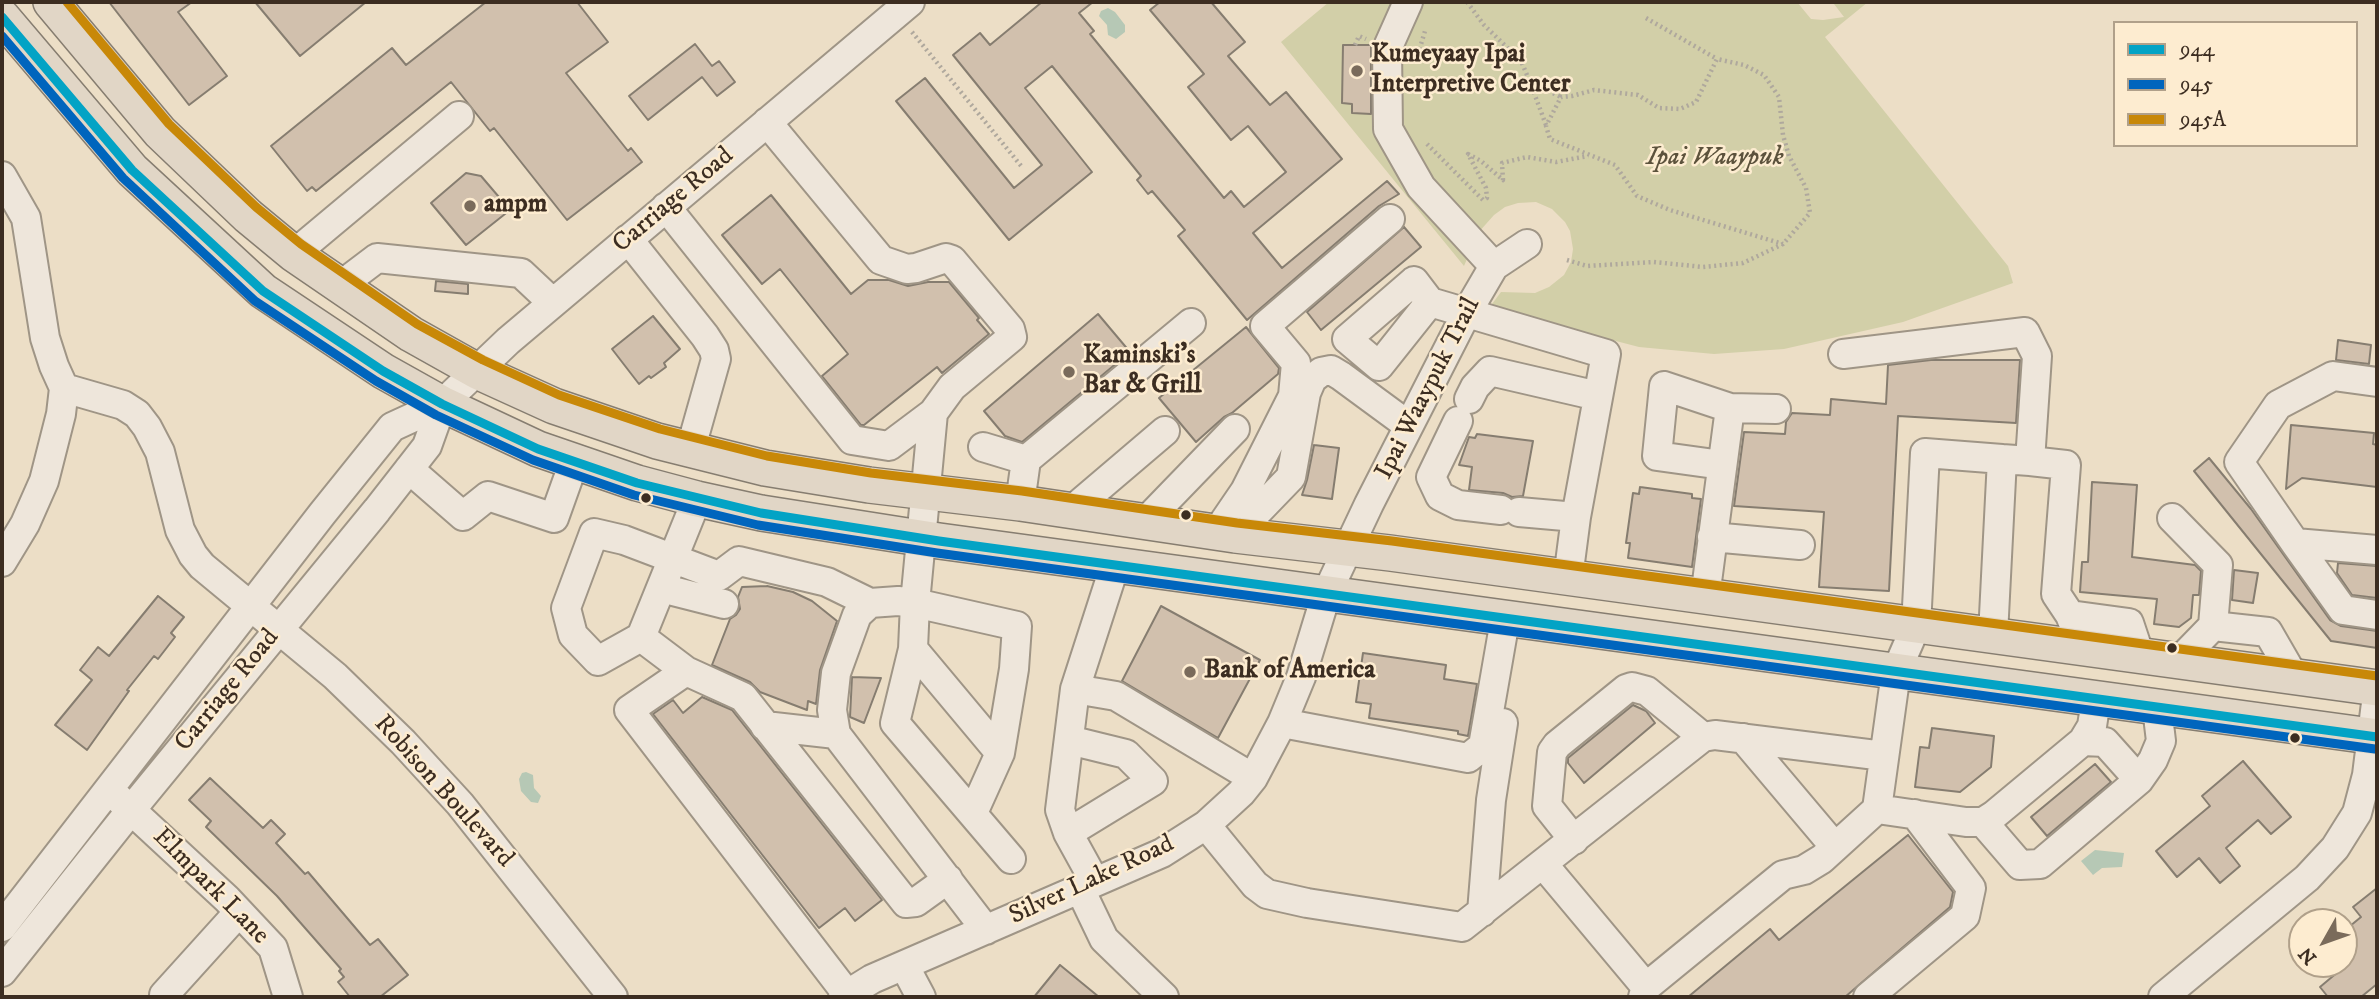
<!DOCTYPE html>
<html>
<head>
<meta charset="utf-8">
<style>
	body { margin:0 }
	#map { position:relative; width:2379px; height:999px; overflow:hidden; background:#ecdec6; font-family:"IM FELL DW Pica",serif }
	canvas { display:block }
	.frame { position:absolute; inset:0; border:4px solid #3c2d21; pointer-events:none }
	.legend { position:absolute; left:2113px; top:21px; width:245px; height:126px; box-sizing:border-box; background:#fdecd0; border:2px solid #b0a08a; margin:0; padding:9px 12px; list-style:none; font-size:21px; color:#3c2d21 }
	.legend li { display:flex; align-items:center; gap:14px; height:35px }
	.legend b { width:35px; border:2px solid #b0a08a }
	.north { position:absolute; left:2288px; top:908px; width:70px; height:70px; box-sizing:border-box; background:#fdecd0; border:2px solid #b0a08a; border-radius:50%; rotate:230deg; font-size:19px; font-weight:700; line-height:28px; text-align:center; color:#3c2d21 }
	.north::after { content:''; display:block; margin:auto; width:24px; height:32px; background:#7a6b5b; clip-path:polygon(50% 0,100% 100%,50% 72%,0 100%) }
</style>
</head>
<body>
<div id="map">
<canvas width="2379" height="999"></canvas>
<div class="frame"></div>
<ul class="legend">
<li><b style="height:9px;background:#03a3c5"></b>944</li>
<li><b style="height:9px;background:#0065bd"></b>945</li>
<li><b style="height:9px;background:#c88808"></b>945A</li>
</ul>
<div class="north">N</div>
</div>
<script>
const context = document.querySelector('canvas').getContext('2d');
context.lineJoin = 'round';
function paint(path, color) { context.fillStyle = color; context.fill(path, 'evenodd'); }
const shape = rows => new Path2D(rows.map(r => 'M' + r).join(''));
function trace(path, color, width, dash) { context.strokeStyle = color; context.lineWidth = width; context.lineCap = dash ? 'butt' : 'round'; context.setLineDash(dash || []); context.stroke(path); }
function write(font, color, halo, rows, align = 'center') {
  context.font = font + ' "IM FELL DW Pica",serif'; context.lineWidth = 5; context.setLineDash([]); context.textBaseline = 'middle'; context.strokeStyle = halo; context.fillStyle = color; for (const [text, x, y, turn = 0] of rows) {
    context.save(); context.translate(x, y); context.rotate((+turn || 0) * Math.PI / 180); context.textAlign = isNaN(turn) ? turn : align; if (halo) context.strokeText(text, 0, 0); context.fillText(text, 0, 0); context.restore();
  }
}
paint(shape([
	[1329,2,1797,2,1811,19,1823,20,1844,17,1834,4,1834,2,1868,2,1825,37,2008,266,2013,283,1903,322,1784,349,1714,354,1639,347,1489,308,1501,292,1535,293,1549,287,1564,275,1571,262,1573,249,1570,231,1565,222,1552,209,1536,202,1518,203,1505,207,1494,215,1478,233,1464,266,1281,42]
]), '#d2cfa8');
paint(shape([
	[1108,8,1115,12,1125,25,1125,32,1116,39,1108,35,1107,25,1099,16,1101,11],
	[526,772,533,775,534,788,541,796,538,803,531,802,521,791,519,779,522,773],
	[2095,850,2124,853,2122,867,2102,868,2093,875,2081,861]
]), '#b6c8b5');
const building = shape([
	[109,2,192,2,178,12,227,76,189,105,109,2],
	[255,2,366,2,300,56,255,2],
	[486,2,577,2,608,42,566,73,628,151,631,148,642,162,567,220,494,128,490,131,451,82,316,191,312,187,307,191,271,146,392,48,406,65,486,2],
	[1042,2,1093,2,1079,13,1094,31,1090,34,1224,198,1231,191,1244,207,1286,172,1248,126,1231,140,1188,87,1204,74,1150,10,1160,2,1211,2,1245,42,1228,56,1270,105,1286,92,1342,159,1253,233,1282,268,1387,181,1399,194,1379,206,1247,320,1178,236,1185,230,1152,191,1148,194,1137,180,1141,176,1052,66,1025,88,1092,172,1009,240,896,101,925,78,1014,188,1042,165,953,55,980,33,990,45,1042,2],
	[695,44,712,66,719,61,735,82,717,96,702,77,648,120,629,96,695,44],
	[1343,45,1371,45,1371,114,1352,113,1352,104,1342,103,1343,45],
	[466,173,481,176,510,210,466,245,431,203,466,173],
	[771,195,851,294,868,280,889,280,908,286,928,282,949,282,979,318,977,320,989,334,942,373,937,367,864,425,861,425,822,376,848,354,780,269,762,284,722,235,771,195],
	[1404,227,1421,247,1321,330,1307,312,1404,227],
	[436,281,468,284,468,294,435,291,436,281],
	[1098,314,1130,352,1022,442,1005,436,984,411,1098,314],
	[653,316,680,349,664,363,666,367,651,378,649,376,639,384,612,349,653,316],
	[1246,327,1279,368,1278,374,1232,413,1224,417,1196,442,1159,398,1246,327],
	[2338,340,2371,345,2369,364,2336,360,2338,340],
	[1931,360,2020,360,2016,423,1898,416,1889,591,1819,587,1824,512,1734,506,1744,432,1785,434,1786,422,1792,413,1830,415,1831,399,1886,404,1888,365,1931,360],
	[2291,425,2374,433,2373,444,2377,445,2377,487,2302,478,2286,489,2291,425],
	[1477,434,1533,441,1523,496,1512,497,1503,493,1469,490,1472,467,1459,465,1469,437,1475,438,1477,434],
	[1314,445,1339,448,1332,499,1302,495,1307,480,1314,445],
	[2209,458,2251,509,2330,620,2341,626,2377,631,2377,648,2331,641,2194,471,2209,458],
	[2092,482,2137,485,2132,557,2195,565,2201,571,2199,595,2193,595,2191,618,2179,627,2154,624,2157,599,2080,592,2082,562,2088,562,2092,482],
	[1640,487,1692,494,1692,498,1701,499,1692,567,1628,558,1630,543,1626,543,1633,493,1639,494,1640,487],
	[2338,563,2377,566,2377,598,2352,595,2337,573,2338,563],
	[2234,570,2258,573,2253,603,2232,600,2234,570],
	[767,586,793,592,812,601,837,621,820,670,816,704,808,701,807,710,760,692,750,682,712,665,730,619,736,615,740,609,738,597,742,587,767,586],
	[158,596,184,617,171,633,175,637,158,659,154,656,127,690,129,691,87,750,55,725,92,680,80,670,98,647,109,656,158,596],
	[1161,606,1260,660,1218,738,1122,681,1161,606],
	[1363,653,1446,665,1444,679,1477,684,1468,736,1458,734,1458,731,1369,718,1371,704,1356,702,1363,653],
	[852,677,881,678,864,723,850,717,852,677],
	[702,697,732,710,882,900,855,921,845,908,819,928,653,714,673,700,683,713,702,697],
	[1633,705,1646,711,1655,723,1584,783,1568,763,1568,758,1633,705],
	[1932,728,1994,736,1991,767,1960,792,1915,787,1920,747,1929,748,1932,728],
	[2243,761,2291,817,2271,834,2258,820,2226,848,2240,866,2220,883,2199,858,2177,877,2156,851,2210,806,2202,796,2243,761],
	[2095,764,2111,782,2047,836,2031,817,2095,764],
	[210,778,263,828,271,820,285,834,276,843,305,874,308,872,370,945,378,939,408,975,380,997,350,997,338,982,344,977,339,971,341,969,277,896,206,827,211,821,189,800,210,778],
	[1908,835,1953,892,1950,907,1845,997,1688,997,1770,929,1779,940,1908,835],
	[2377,888,2377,984,2361,997,2328,997,2320,987,2345,966,2344,931,2361,917,2353,907,2377,888],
	[1060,965,1099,997,1034,997,1060,965]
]);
paint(building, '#d1c0ad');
trace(building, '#867d70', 2);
const minor = shape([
	[1408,2,1387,49,1388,129,1421,187,1494,266],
	[2,176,26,218,45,338,54,366,64,388,123,405,137,414,147,427,160,452,180,530,193,555,202,566,335,676,403,742,460,804,613,997],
	[666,207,852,440,889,446,933,413,952,387,1012,337,1010,329,952,260,946,258,916,268,907,269,881,260,767,122],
	[628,239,705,336,714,350,716,359,690,451],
	[294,254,459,116],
	[340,286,377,258,521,273,553,303],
	[1430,302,1414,281,1347,339,1379,366,1430,302,1606,354,1576,517,1568,578],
	[1843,354,2025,332,2037,356,2030,461,2002,459],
	[2377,382,2333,376,2278,405,2239,462,2295,543,2377,550],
	[1469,399,1475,387,1490,371,1598,396],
	[1458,421,1431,477,1440,496,1458,505,1501,510],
	[983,447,1026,460],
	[2030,461,2066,465,2056,594,2070,615,2083,648],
	[1722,465,1657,456,1664,386,1730,408],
	[409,469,463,516,488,496,554,518,574,462],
	[1020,503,1026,460,1191,323],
	[1071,511,1165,431],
	[1519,512,1576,517],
	[2172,518,2218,565,2213,626],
	[1145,522,1235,429],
	[1217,532,1245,491,1293,396,1296,363,1265,326,1390,219],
	[1235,535,1291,477,1306,393,1312,379,1321,372,1331,370,1341,376,1409,426],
	[1712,537,1800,545],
	[2295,543,2343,610,2377,615],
	[2,562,25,524,44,481,61,414,64,388],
	[661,588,724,604],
	[1705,597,1730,408,1776,409],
	[2070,615,2129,623,2140,656],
	[1993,635,2002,459,1925,453,1916,626,1896,672,1877,809,1966,822,1983,822,1994,815,2083,741,2092,726,2096,700],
	[641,637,598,661,573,635,566,608,594,533,624,540,719,576,739,561,827,582,870,603],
	[913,649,1000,753],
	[2179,661,2213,626,2268,632,2294,677],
	[686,671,641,637,697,499],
	[1075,689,1116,696,1253,778],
	[1282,723,1468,758,1483,746,1505,620],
	[765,726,836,734,986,930],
	[836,734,832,710,836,673,857,615,870,603,898,601,915,603,933,413],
	[1743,738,1835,847],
	[2083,741,2105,742,2139,780],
	[118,798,227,899,273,948,288,997],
	[973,813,1000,753,1014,669,1017,626,915,603,913,649,895,723,1011,859],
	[1983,822,2020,865,2040,864,2139,780,2153,760,2161,741,2157,708],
	[1206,825,1255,885,1267,894,1307,903,1462,927,1703,737,1715,735,1884,756],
	[1068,833,1153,781,1126,754,1069,740],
	[1574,840,1547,806,1552,752,1557,745,1626,689,1632,687,1647,691,1703,737],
	[1543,864,1646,987],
	[1095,882,1068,833,1060,810,1075,689,1115,565],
	[1080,889,1104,939,1164,997],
	[1482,912,1491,800,1503,723],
	[2,927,322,514,392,427,442,404,508,341,910,2],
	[904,965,921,997],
	[2,972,131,810,377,510,427,446,442,404],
	[847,994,629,710,686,671,743,697,906,903,916,902,948,879],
	[164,995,239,912],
	[843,997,872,979,1162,853,1206,825,1241,793,1253,778,1282,723,1301,677,1326,595,1369,504,1466,314,1494,266,1527,244],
	[1643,997,1646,987,1783,875,1804,870,1822,859,1877,809],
	[1868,997,1965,916,1971,888,1915,814],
	[2163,997,2307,878,2335,848,2357,813,2367,775,2377,695]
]);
const major = shape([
	[51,2,160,132,248,216,294,254,411,334,477,371,554,406,657,441,765,468,869,485,1020,503,1235,535,1390,553,2377,688],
	[2,17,132,170,263,291,383,371,442,404,538,449,637,483,697,499,761,513,939,541,2377,737]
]);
trace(minor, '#9f9586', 32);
trace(major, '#867d70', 38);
trace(shape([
	[1467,2,1484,25,1521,61,1530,82],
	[1646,18,1717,59],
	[912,32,1022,167],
	[1355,45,1359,36,1366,39],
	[1411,55,1419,51,1425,31],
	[1546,125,1530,82,1561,97],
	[1427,144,1483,200,1487,198,1486,188,1468,154,1481,161,1503,180,1502,163,1527,157,1556,162,1588,156],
	[1567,260,1587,266,1654,262,1703,267,1743,263,1783,244,1810,213,1806,188,1789,156,1783,135,1779,97,1764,75,1744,65,1717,59,1696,102,1680,109,1659,108,1638,95,1594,90,1572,96,1561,97,1546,126,1550,139,1615,165,1637,196,1670,210,1783,244]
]), '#afa89d', 4.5, [2, 3.5]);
trace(minor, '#eee6db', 28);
trace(major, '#e1d6c6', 35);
trace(shape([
	[2,17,132,170,263,291,383,371,442,404,538,449,637,483,761,513,939,541,2377,737]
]), '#03a3c5', 9);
trace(shape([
	[2,36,123,178,255,301,376,381,436,415,533,460,634,495,758,525,937,553,2375,749]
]), '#0065bd', 9);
trace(shape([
	[67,2,169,124,256,207,301,244,417,324,483,360,559,395,660,429,767,456,871,473,1022,491,1237,523,1392,541,2377,676]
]), '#c88808', 9);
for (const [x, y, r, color] of [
	[1357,71,7,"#7a6b5b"],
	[470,206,7,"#7a6b5b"],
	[1069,372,7,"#7a6b5b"],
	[646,498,6,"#3c2d21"],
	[1186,515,6,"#3c2d21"],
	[2172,648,6,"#3c2d21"],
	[1190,672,7,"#7a6b5b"],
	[2295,738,6,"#3c2d21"]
]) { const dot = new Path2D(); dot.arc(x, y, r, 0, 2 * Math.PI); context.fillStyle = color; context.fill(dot); trace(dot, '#fdecd0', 2.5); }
write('bold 26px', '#3c2d21', '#fdecd0', [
	["Kumeyaay Ipai",1371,56],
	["Interpretive Center",1371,86],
	["ampm",484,206],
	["Kaminski's",1083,357],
	["Bar & Grill",1083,387],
	["Bank of America",1204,672]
], 'left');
write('italic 26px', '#5c523c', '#fdecd0', [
	["Ipai Waaypuk",1715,159]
]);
write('26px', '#3c2d21', '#fdecd0', [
	["Carriage Road",674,201,-40],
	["Ipai Waaypuk Trail",1429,389,-63],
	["Carriage Road",228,691,-51],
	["Robison Boulevard",443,792,48],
	["Silver Lake Road",1092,881,-25],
	["Elmpark Lane",210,887,45]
]);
</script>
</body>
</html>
